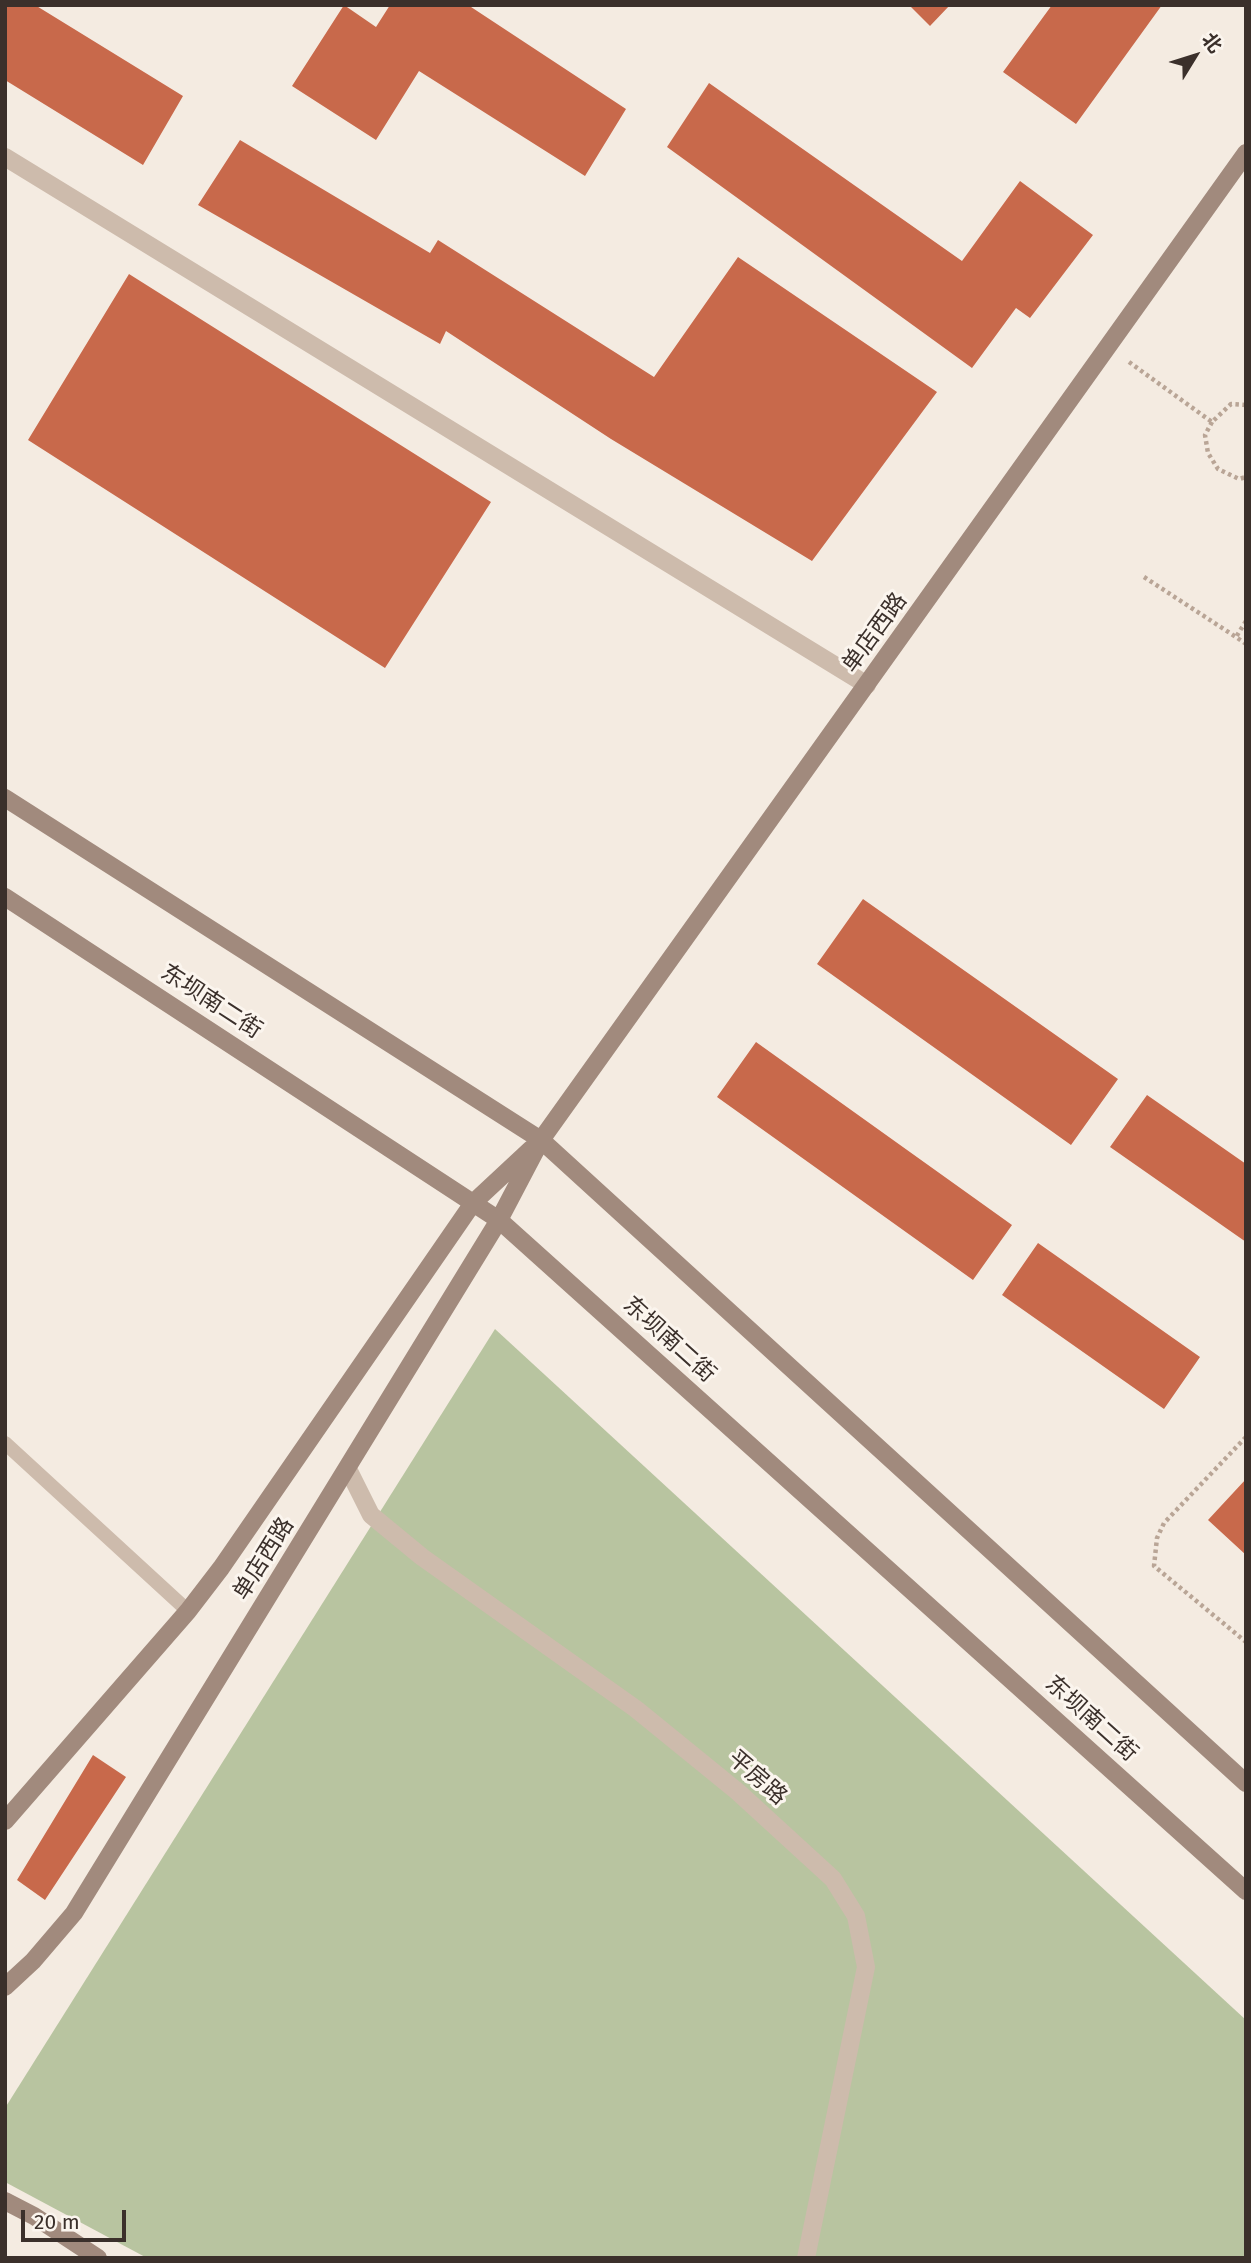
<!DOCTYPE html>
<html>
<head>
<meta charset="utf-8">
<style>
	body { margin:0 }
	#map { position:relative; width:1251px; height:2263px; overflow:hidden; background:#f4ebe1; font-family:"Fira Sans","Noto Sans SC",sans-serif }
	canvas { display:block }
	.frame { position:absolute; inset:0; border:7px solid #3b302b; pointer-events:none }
	.north { position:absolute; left:1160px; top:21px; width:70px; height:70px; -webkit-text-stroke:5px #fbf5ee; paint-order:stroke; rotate:52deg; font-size:19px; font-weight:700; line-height:28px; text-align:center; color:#3b302b }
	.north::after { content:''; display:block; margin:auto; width:24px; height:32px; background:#3b302b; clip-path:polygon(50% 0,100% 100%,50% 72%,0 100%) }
	.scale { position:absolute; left:21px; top:2210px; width:105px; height:32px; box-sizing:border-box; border:4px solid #3b302b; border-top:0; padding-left:9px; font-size:21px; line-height:24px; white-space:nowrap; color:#3b302b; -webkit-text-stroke:5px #fbf5ee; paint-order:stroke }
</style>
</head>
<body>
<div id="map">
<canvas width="1251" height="2263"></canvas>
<div class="frame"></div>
<div class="north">北</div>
<div class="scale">20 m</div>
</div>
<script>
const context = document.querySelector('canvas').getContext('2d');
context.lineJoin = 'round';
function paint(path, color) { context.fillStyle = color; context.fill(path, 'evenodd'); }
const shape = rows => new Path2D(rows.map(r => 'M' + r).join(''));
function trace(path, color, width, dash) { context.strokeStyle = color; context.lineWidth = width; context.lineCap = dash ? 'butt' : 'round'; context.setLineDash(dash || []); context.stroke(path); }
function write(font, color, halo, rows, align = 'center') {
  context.font = font + ' "Fira Sans","Noto Sans SC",sans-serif'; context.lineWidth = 6; context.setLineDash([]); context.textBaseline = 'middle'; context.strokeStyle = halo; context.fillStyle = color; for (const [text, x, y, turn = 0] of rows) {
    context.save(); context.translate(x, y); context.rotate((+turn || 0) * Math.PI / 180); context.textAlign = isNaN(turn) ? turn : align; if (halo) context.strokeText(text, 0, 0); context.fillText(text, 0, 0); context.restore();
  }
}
paint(shape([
	[495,1329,1246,2020,1246,2258,147,2258,5,2182,5,2108]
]), '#b8c4a0');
paint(shape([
	[5,5,35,5,183,96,143,165,5,80],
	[344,5,376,27,390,5,468,5,626,109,585,176,419,71,376,140,292,86],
	[909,5,950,5,930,26],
	[1052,5,1162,5,1076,124,1003,72],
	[709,83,962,261,1020,181,1093,235,1030,318,1016,308,972,368,667,147],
	[240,140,430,253,438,240,654,377,738,257,937,392,812,561,611,439,446,331,440,344,198,205],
	[129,274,491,502,385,668,28,440],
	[863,899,1118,1079,1071,1145,817,964],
	[756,1042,1012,1225,973,1280,717,1097],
	[1147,1095,1246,1164,1246,1242,1110,1147],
	[1038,1243,1200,1357,1164,1409,1002,1295],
	[1246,1479,1246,1555,1208,1520],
	[93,1755,126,1777,45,1900,17,1880]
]), '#c8694b');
trace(shape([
	[1129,362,1212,422,1231,404,1246,405],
	[1212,422,1205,435,1208,453,1218,469,1239,479,1246,477],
	[1144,577,1236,637],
	[1246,621,1236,637,1246,644],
	[1246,1437,1164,1523,1157,1538,1154,1566,1246,1642]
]), '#b9a596', 4.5, [3.5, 3.5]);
trace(shape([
	[5,1443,188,1611]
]), '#cdbbac', 14);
trace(shape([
	[5,157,867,685],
	[348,1469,371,1515,422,1557,636,1709,738,1792,833,1879,856,1916,866,1967,806,2258]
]), '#cdbbac', 18);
trace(shape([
	[5,798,541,1140,1246,1783],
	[5,897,499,1220,1246,1891],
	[5,1821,188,1611,221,1568,473,1203,531,1149],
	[5,1987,33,1961,74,1913,499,1220,541,1140,1246,153],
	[5,2201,34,2216,98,2258]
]), '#a18a7d', 18);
write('23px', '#3b302b', '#fbf5ee', [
	["单店西路",875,633,-54],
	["东坝南二街",211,1002,33],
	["东坝南二街",669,1340,42],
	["单店西路",264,1559,-58],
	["东坝南二街",1091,1719,42],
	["平房路",757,1778,41]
]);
</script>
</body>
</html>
